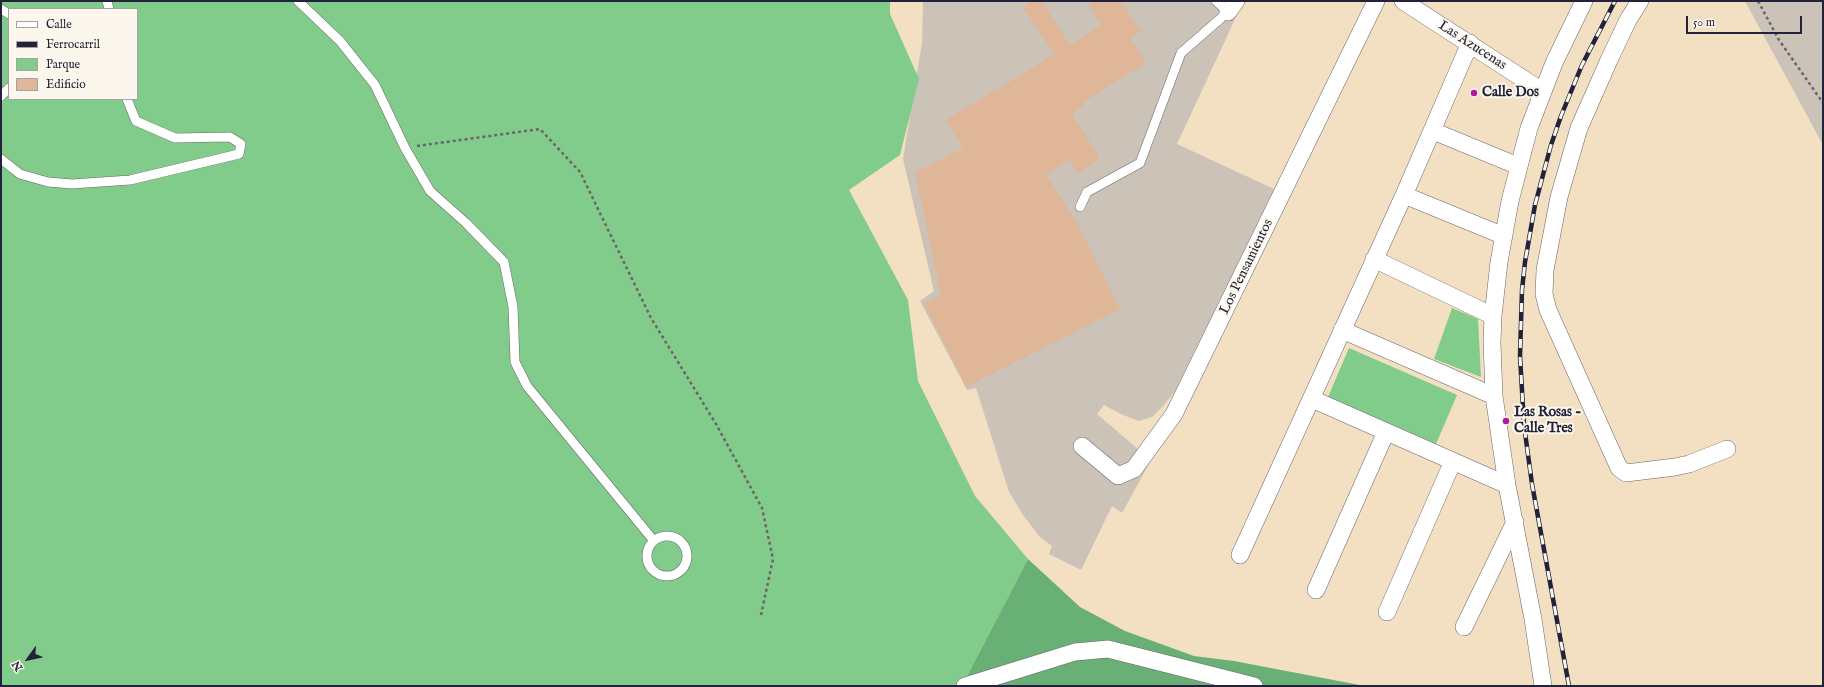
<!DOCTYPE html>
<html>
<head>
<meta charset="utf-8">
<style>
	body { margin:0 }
	#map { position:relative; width:1824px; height:687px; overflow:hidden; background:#f3dfc2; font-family:"IM FELL English",serif }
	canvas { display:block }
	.frame { position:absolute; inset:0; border:2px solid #22223b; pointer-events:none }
	.legend { position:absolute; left:8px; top:8px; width:130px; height:92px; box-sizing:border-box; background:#fbf7ec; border:1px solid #a4a2a5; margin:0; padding:5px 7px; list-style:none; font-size:12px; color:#22223b }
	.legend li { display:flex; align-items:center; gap:8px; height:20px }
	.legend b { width:20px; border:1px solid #a4a2a5 }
	.north { position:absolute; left:8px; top:639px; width:40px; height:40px; -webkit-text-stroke:3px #fbf7ec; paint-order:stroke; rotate:237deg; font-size:11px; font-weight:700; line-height:16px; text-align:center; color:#22223b }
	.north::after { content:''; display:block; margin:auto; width:14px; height:18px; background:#22223b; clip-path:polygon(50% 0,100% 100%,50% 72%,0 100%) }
	.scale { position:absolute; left:1686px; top:16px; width:116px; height:18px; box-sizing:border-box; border:2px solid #22223b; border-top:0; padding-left:5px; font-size:12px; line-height:14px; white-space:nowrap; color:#22223b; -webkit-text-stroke:3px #fbf7ec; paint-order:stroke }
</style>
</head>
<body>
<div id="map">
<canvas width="1824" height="687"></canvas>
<div class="frame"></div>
<ul class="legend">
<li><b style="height:5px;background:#fff"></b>Calle</li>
<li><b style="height:5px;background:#22223b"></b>Ferrocarril</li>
<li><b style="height:11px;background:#81cc8a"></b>Parque</li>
<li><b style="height:11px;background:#dfb698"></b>Edificio</li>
</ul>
<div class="north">N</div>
<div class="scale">50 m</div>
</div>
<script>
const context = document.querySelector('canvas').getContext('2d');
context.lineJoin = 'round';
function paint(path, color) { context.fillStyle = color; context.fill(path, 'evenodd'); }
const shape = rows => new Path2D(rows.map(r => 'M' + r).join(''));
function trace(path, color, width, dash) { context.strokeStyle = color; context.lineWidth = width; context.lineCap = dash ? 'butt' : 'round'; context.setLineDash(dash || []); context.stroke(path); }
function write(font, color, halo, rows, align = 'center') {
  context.font = font + ' "IM FELL English",serif'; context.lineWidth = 4; context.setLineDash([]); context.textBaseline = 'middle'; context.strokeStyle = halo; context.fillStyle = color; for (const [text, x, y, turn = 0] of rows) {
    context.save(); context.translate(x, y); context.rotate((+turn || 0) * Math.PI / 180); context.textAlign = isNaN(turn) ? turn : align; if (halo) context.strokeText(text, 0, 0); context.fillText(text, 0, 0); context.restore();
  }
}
paint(shape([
	[923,1,1228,1,1237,15,1177,144,1274,189,1175,391,1164,405,1152,417,1139,421,1123,415,1104,405,1097,414,1151,460,1122,513,1112,506,1081,570,1049,554,1052,546,1040,537,1023,515,1009,492,976,388,967,390,920,301,934,291,903,159,922,42],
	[1745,1,1823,1,1823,145]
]), '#cbc3b8');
paint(shape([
	[1,1,890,1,890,14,919,79,900,155,849,190,908,300,918,381,975,496,1028,559,965,680,957,686,1,686],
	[9,9,137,9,137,99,9,99],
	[1452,308,1478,319,1481,377,1434,359],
	[1349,348,1457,395,1436,444,1328,397]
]), '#81cc8a');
paint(shape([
	[1028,559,1080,607,1125,631,1194,656,1234,661,1365,686,957,686,965,680]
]), '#68b076');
paint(shape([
	[1032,1,1042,1,1070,45,1101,25,1087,1,1121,1,1141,32,1130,38,1146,63,1082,103,1084,106,1072,113,1100,159,1078,173,1069,160,1046,174,1078,225,1120,309,966,387,924,303,941,295,915,172,963,148,946,120,993,91,994,92,1054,54,1023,7]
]), '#dfb698');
const lane = shape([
	[107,1,109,9],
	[298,1,340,41,375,85,405,148,430,191,466,223,504,262,513,307,515,362,527,386,654,541],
	[1,9,9,14],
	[1,96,9,88],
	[1,159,20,174,48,182,72,184,130,180,239,154,241,144,230,137,175,138,136,121,127,99],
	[1080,207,1087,192,1140,163,1181,53,1228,12,1216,1],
	'647 556a20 20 0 1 1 40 0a20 20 0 1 1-40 0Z'
]);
const street = shape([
	[1403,1,1542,91],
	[1640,1,1628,20,1609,60,1579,128,1559,197,1545,270,1544,294,1548,310,1619,468,1626,473,1675,467,1689,464,1727,449],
	[1228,12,1236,1],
	[1433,131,1518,166],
	[1404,195,1504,236],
	[1374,259,1493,316],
	[1342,330,1494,396],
	[1312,399,1507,485],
	[1082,446,1118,476,1134,469,1174,414,1376,1],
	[1240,555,1404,195,1470,43],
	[1316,590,1386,432],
	[1387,612,1453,461],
	[1464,627,1515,522],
	[965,686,1075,652,1108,649,1254,686],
	[1543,686,1533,619,1507,485,1494,396,1492,343,1493,316,1499,262,1510,201,1529,128,1554,63,1584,1]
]);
trace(lane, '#6b646a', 10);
trace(street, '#6b646a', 18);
trace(shape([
	[1758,1,1779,40,1823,103],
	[417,146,540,129,580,172,651,318,716,424,762,508,773,559,761,615]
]), '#6b646a', 2.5, [3, 3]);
trace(lane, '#fff', 9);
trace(street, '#fff', 17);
const rail = shape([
	[1569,686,1532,484,1524,425,1520,356,1522,290,1525,262,1535,205,1551,145,1561,116,1582,65,1615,1]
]);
trace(rail, '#22223b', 4.5);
trace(rail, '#fbf7ec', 3, [9]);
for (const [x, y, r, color] of [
	[1474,93,4,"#b5179e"],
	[1506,421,4,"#b5179e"]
]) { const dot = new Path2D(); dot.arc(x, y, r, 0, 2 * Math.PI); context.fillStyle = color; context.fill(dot); trace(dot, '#fbf7ec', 1.5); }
write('14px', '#22223b', '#fbf7ec', [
	["Las Azucenas",1472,46,33],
	["Los Pensamientos",1247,267,-64]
]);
write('bold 14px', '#22223b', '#fbf7ec', [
	["Calle Dos",1482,93],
	["Las Rosas -",1514,413],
	["Calle Tres",1514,429]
], 'left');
</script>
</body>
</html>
